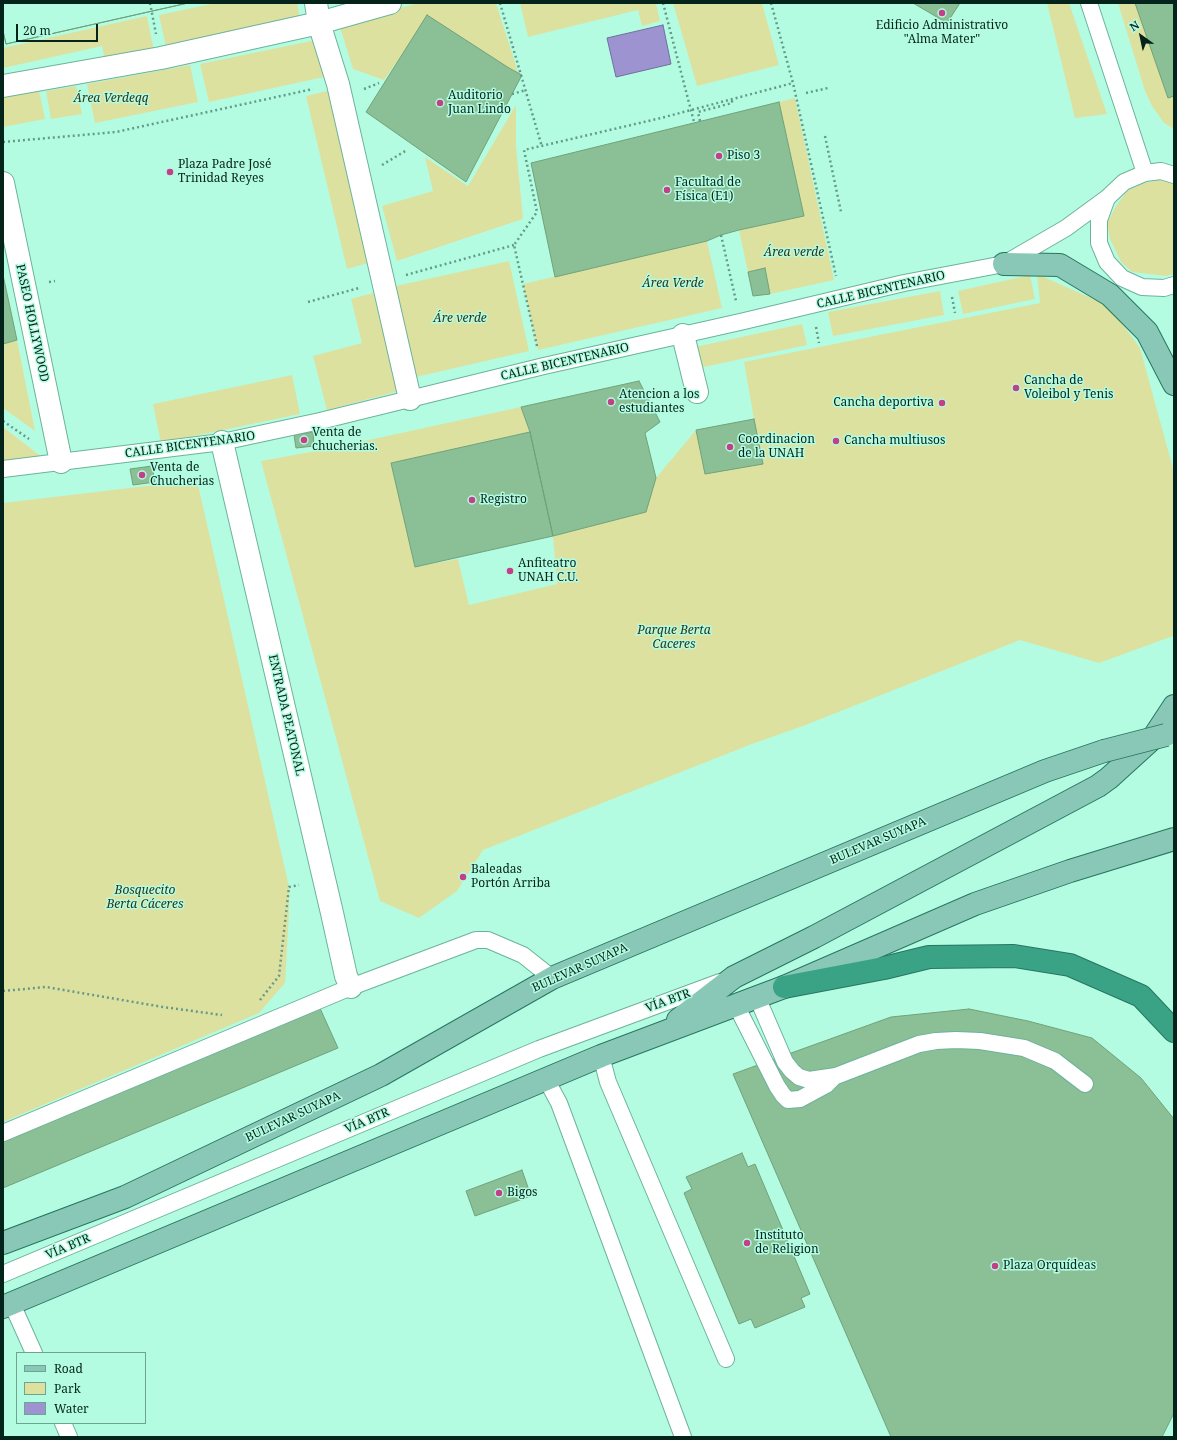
<!DOCTYPE html>
<html>
<head>
<meta charset="utf-8">
<style>
	body { margin:0 }
	#map { position:relative; width:1177px; height:1440px; overflow:hidden; background:#b3fce2; font-family:"Noto Serif",serif }
	canvas { display:block }
	.frame { position:absolute; inset:0; border:4px solid #04231a; pointer-events:none }
	.legend { position:absolute; left:16px; top:1352px; width:130px; height:72px; box-sizing:border-box; background:#b3fce2; border:1px solid #6da592; margin:0; padding:5px 7px; list-style:none; font-size:12px; color:#04231a }
	.legend li { display:flex; align-items:center; gap:8px; height:20px }
	.legend b { width:20px; border:1px solid #6da592 }
	.north { position:absolute; left:1121px; top:16px; width:40px; height:40px; -webkit-text-stroke:3px #b3fce2; paint-order:stroke; rotate:327deg; font-size:11px; font-weight:700; line-height:16px; text-align:center; color:#04231a }
	.north::after { content:''; display:block; margin:auto; width:14px; height:18px; background:#04231a; clip-path:polygon(50% 0,100% 100%,50% 72%,0 100%) }
	.scale { position:absolute; left:16px; top:24px; width:82px; height:18px; box-sizing:border-box; border:2px solid #04231a; border-top:0; padding-left:5px; font-size:12px; line-height:14px; white-space:nowrap; color:#04231a; -webkit-text-stroke:3px #b3fce2; paint-order:stroke }
</style>
</head>
<body>
<div id="map">
<canvas width="1177" height="1440"></canvas>
<div class="frame"></div>
<ul class="legend">
<li><b style="height:5px;background:#89c8b6"></b>Road</li>
<li><b style="height:11px;background:#dde1a0"></b>Park</li>
<li><b style="height:11px;background:#9c93d0"></b>Water</li>
</ul>
<div class="north">N</div>
<div class="scale">20 m</div>
</div>
<script>
const context = document.querySelector('canvas').getContext('2d');
context.lineJoin = 'round';
function paint(path, color) { context.fillStyle = color; context.fill(path, 'evenodd'); }
const shape = rows => new Path2D(rows.map(r => 'M' + r).join(''));
function trace(path, color, width, dash) { context.strokeStyle = color; context.lineWidth = width; context.lineCap = dash ? 'butt' : 'round'; context.setLineDash(dash || []); context.stroke(path); }
function write(font, color, halo, rows, align = 'center') {
  context.font = font + ' "Noto Serif",serif'; context.lineWidth = 3; context.setLineDash([]); context.textBaseline = 'middle'; context.strokeStyle = halo; context.fillStyle = color; for (const [text, x, y, turn = 0] of rows) {
    context.save(); context.translate(x, y); context.rotate((+turn || 0) * Math.PI / 180); context.textAlign = isNaN(turn) ? turn : align; if (halo) context.strokeText(text, 0, 0); context.fillText(text, 0, 0); context.restore();
  }
}
paint(shape([
	[216,3,297,3,300,18,166,47,159,15],
	[419,3,496,3,518,72,509,68,401,56,384,80,353,69,339,24],
	[520,3,656,3,660,21,642,26,638,10,528,37],
	[673,3,762,3,779,65,697,86],
	[1047,3,1069,3,1107,114,1075,118],
	[1118,3,1174,3,1174,129,1164,123,1152,106,1145,91],
	[147,16,154,51,105,61,102,46,3,68,3,48],
	[316,40,324,77,209,102,200,64],
	[190,65,198,102,95,123,87,84],
	[76,86,82,114,51,119,46,91],
	[331,90,368,263,347,269,306,96],
	[39,91,45,119,3,127,3,97],
	[795,98,834,280,770,294,765,268,748,272,739,230,803,216,779,102],
	[516,105,516,146,523,219,397,261,382,206,433,191,425,157,468,186],
	[1160,180,1174,184,1174,274,1166,276,1132,272,1121,262,1110,239,1107,223,1116,206,1127,191,1144,183],
	[707,241,722,308,538,350,523,284],
	[509,261,529,351,416,377,396,286],
	[1037,274,1109,306,1140,348,1174,472,1173,636,1099,663,1020,640,803,726,752,744,483,850,457,891,419,918,380,901,261,461,327,449,521,407,530,432,391,463,415,567,458,559,469,605,557,584,553,536,645,512,656,478,696,430,754,419,744,362,1040,303],
	[1030,275,1035,299,963,314,958,291],
	[940,291,944,315,833,336,828,312],
	[373,293,399,391,327,410,313,356,362,343,351,299],
	[802,324,807,345,699,368,695,347],
	[17,340,35,431,3,408,3,344],
	[292,375,300,414,161,443,153,404],
	[3,427,43,458,3,462],
	[197,480,289,887,289,914,285,983,259,1013,3,1122,3,503]
]), '#dde1a0');
const water = shape([
	[663,25,671,64,616,77,607,38,663,25]
]);
paint(water, '#9c93d0');
trace(water, '#6e7199', 1);
const building = shape([
	[3,3,188,3,6,44,3,31,3,3],
	[3,3,188,3,6,44,3,31,3,3],
	[913,3,960,3,947,23,913,3],
	[1135,3,1174,3,1174,96,1168,98,1135,3],
	[427,15,509,68,522,75,466,182,366,112,427,15],
	[779,102,804,216,739,230,721,235,707,241,555,277,531,163,779,102],
	[765,268,770,294,753,296,748,272,765,268],
	[3,275,17,340,3,344,3,275],
	[639,381,660,422,645,433,656,478,646,512,553,536,530,432,521,407,639,381],
	[754,419,763,464,705,474,696,430,754,419],
	[313,432,314,446,296,448,294,435,313,432],
	[530,432,553,536,415,567,391,463,530,432],
	[152,466,155,482,133,485,130,469,152,466],
	[319,1006,338,1048,3,1188,3,1137,319,1006],
	[969,1009,1028,1021,1092,1038,1141,1078,1174,1119,1174,1413,1162,1437,891,1437,733,1074,891,1017,969,1009],
	[742,1153,748,1167,755,1164,810,1294,801,1298,805,1307,755,1328,751,1319,739,1324,684,1193,692,1189,686,1177,742,1153],
	[522,1170,531,1196,475,1216,466,1191,522,1170]
]);
paint(building, '#8bbf96');
trace(building, '#70a27a', 1);
const lane = shape([
	[1089,3,1145,173],
	[1174,175,1161,171,1145,173,1124,182,1107,198,1099,220,1099,243,1107,262,1122,278,1142,287,1164,288,1174,285],
	[3,469,222,442,320,421,544,366,740,322,904,283,1004,264,1066,228,1107,198],
	[757,997,785,1062,792,1071,799,1077,809,1080,836,1076,919,1044,936,1041,956,1040,980,1041,1024,1048,1055,1061,1085,1084],
	[736,1005,777,1086,783,1095,788,1100,800,1099,826,1085,833,1078],
	[601,1056,608,1082,726,1359],
	[546,1079,559,1103,683,1437],
	[3,1133,351,987,476,940,488,940,523,955,552,978],
	[3,1274,539,1049,720,982],
	[12,1304,34,1353],
	[63,1423,69,1437]
]);
const street = shape([
	[316,3,319,23,338,84,410,399],
	[3,86,161,58,319,23,390,3],
	[3,183,61,462],
	[683,335,697,392],
	[222,442,332,913,346,976,351,987]
]);
const primary = shape([
	[1004,264,1060,265,1110,295,1147,332,1174,384],
	[678,1020,734,977,814,937,1098,786,1109,778,1153,738,1174,706],
	[3,1243,125,1197,381,1075,552,978,1045,771,1104,751],
	[3,1307,601,1056,784,987,975,904,1070,871,1174,839]
]);
const highway = shape([
	[784,987,884,968,929,957,1014,956,1070,965,1141,996,1174,1031]
]);
trace(lane, '#6cb39b', 18);
trace(street, '#6cb39b', 24);
trace(primary, '#277660', 24);
trace(highway, '#277660', 24);
trace(shape([
	[150,3,156,34],
	[500,3,542,147],
	[663,3,694,122],
	[771,3,793,83,836,276],
	[364,89,379,83],
	[806,93,828,88],
	[512,94,526,90],
	[700,121,698,112,732,103,732,100],
	[825,136,841,212],
	[3,142,116,132,313,89],
	[382,165,407,150],
	[721,235,736,301],
	[406,275,514,245],
	[49,282,55,281],
	[952,297,955,313],
	[308,302,359,288],
	[816,327,819,343],
	[537,346,514,245,537,212,524,150,661,118,793,83],
	[3,421,29,439],
	[3,991,46,987,163,1007,222,1015],
	[260,1000,279,976,289,887,299,885]
]), '#649a88', 2.5, [2, 3]);
trace(lane, '#fff', 16);
trace(street, '#fff', 22);
trace(primary, '#89c8b6', 22);
trace(highway, '#3aa385', 22);
const primaryBridge = shape([
	[1104,751,1166,735]
]);
trace(primaryBridge, '#277660', 24, []);
trace(primaryBridge, '#89c8b6', 22);
for (const [x, y, r, color] of [
	[942,13,4,"#c24087"],
	[440,103,4,"#c24087"],
	[719,156,4,"#c24087"],
	[170,172,4,"#c24087"],
	[667,190,4,"#c24087"],
	[1016,388,4,"#c24087"],
	[611,402,4,"#c24087"],
	[942,403,4,"#c24087"],
	[304,440,4,"#c24087"],
	[836,441,4,"#c24087"],
	[730,447,4,"#c24087"],
	[142,475,4,"#c24087"],
	[472,500,4,"#c24087"],
	[510,571,4,"#c24087"],
	[463,877,4,"#c24087"],
	[499,1193,4,"#c24087"],
	[747,1243,4,"#c24087"],
	[995,1266,4,"#c24087"]
]) { const dot = new Path2D(); dot.arc(x, y, r, 0, 2 * Math.PI); context.fillStyle = color; context.fill(dot); trace(dot, '#b3fce2', 1.5); }
write('12px', '#04231a', '#b3fce2', [
	["Edificio Administrativo",942,26,"center"],
	["\"Alma Mater\"",942,40,"center"],
	["Auditorio",448,96],
	["Juan Lindo",448,110],
	["Piso 3",727,156],
	["Plaza Padre José",178,165],
	["Trinidad Reyes",178,179],
	["Facultad de",675,183],
	["Física (E1)",675,197],
	["Cancha de",1024,381],
	["Voleibol y Tenis",1024,395],
	["Atencion a los",619,395],
	["estudiantes",619,409],
	["Cancha deportiva",934,403,"right"],
	["Venta de",312,433],
	["chucherias.",312,447],
	["Coordinacion",738,440],
	["de la UNAH",738,454],
	["Cancha multiusos",844,441],
	["Venta de",150,468],
	["Chucherias",150,482],
	["Registro",480,500],
	["Anfiteatro",518,564],
	["UNAH C.U.",518,578],
	["Baleadas",471,870],
	["Portón Arriba",471,884],
	["Bigos",507,1193],
	["Instituto",755,1236],
	["de Religion",755,1250],
	["Plaza Orquídeas",1003,1266]
], 'left');
write('italic 12px', '#323214', '#b3fce2', [
	["Área Verdeqq",111,99],
	["Área verde",794,253],
	["Área Verde",673,284],
	["Áre verde",460,319],
	["Parque Berta",674,631],
	["Caceres",674,645],
	["Bosquecito",145,891],
	["Berta Cáceres",145,905]
]);
write('12px', '#04231a', '#b3fce2', [
	["CALLE BICENTENARIO",881,290,-13],
	["PASEO HOLLYWOOD",32,323,78],
	["CALLE BICENTENARIO",565,362,-13],
	["CALLE BICENTENARIO",190,445,-8],
	["ENTRADA PEATONAL",286,715,77],
	["BULEVAR SUYAPA",878,841,-23],
	["BULEVAR SUYAPA",580,968,-24],
	["VÍA BTR",668,1001,-20],
	["BULEVAR SUYAPA",293,1117,-25],
	["VÍA BTR",367,1121,-23],
	["VÍA BTR",68,1247,-23]
]);
</script>
</body>
</html>
